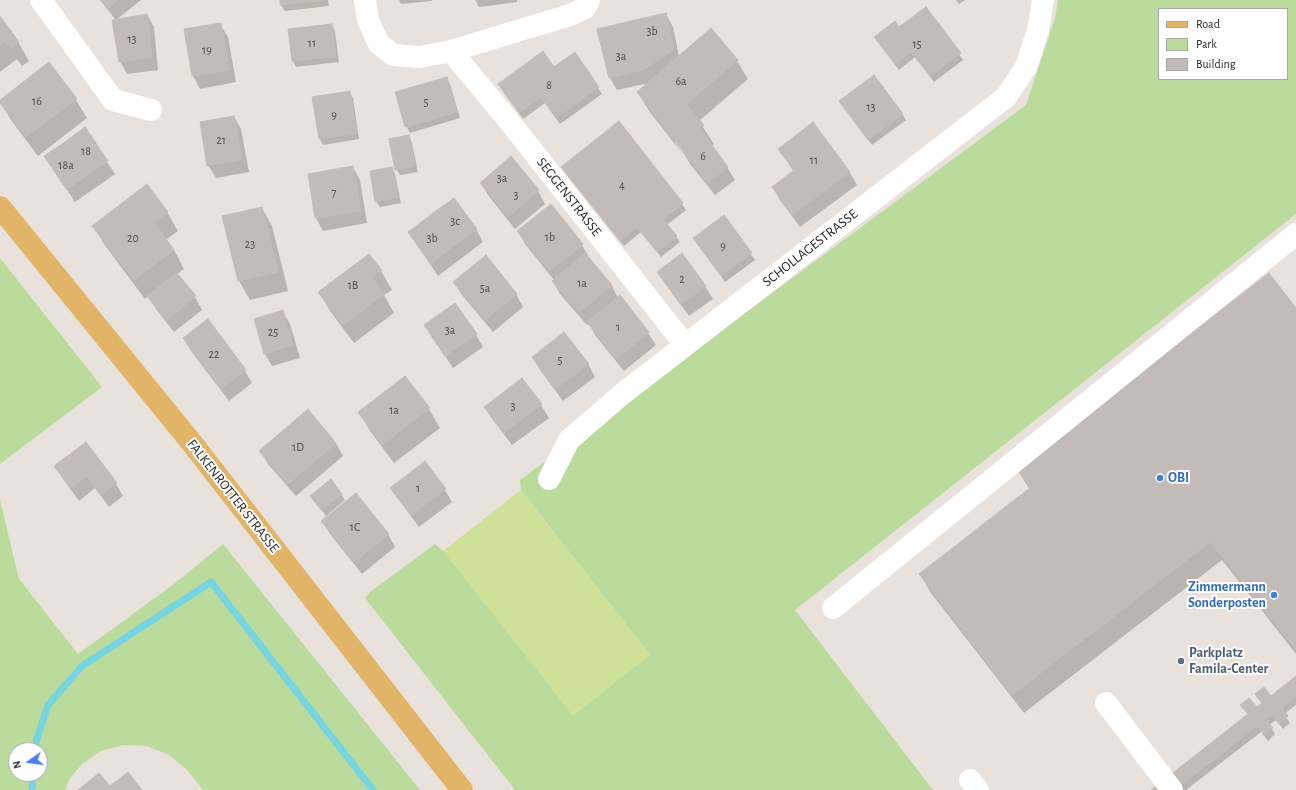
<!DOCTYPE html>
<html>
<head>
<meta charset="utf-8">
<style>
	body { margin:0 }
	#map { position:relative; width:1296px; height:790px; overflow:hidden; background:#e9e1db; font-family:"Alegreya Sans",sans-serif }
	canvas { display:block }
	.legend { position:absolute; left:1158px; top:8px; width:130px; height:72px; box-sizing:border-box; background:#fff; border:1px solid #a9a9a9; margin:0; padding:5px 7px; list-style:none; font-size:12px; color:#282828 }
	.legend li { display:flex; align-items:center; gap:8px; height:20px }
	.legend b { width:20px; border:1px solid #a9a9a9 }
	.north { position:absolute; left:8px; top:742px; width:40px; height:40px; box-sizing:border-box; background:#fff; border:1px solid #a9a9a9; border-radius:50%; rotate:256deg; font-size:11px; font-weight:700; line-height:16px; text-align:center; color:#282828 }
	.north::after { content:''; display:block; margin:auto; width:14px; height:18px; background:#4a7ee8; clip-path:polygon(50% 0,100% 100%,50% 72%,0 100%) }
</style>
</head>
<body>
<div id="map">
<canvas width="1296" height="790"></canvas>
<ul class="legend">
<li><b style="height:5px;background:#e2b467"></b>Road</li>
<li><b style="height:11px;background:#bbdb9c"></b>Park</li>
<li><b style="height:11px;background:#c2bbb8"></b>Building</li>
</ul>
<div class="north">N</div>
</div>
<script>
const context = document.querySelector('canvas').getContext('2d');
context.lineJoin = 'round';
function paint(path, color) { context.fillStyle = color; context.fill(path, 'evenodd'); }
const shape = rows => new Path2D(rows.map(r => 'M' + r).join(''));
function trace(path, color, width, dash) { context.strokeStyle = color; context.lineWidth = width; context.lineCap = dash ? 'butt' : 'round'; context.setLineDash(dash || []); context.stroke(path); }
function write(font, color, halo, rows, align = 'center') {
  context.font = font + ' "Alegreya Sans",sans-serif'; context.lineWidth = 4; context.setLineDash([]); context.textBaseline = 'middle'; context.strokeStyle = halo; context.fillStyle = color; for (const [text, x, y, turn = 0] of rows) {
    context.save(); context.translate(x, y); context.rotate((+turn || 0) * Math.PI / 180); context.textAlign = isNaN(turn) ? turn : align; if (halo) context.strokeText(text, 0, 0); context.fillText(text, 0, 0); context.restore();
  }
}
paint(shape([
	[1058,0,1296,0,1296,214,795,610,933,790,515,790,365,598,370,592,435,544,443,551,650,655,521,490,520,480,1026,105,1055,18],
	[1159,9,1287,9,1287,79,1159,79],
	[0,258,102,387,0,464],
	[0,500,19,579,78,654,174,584,223,544,420,790,203,790,187,770,169,755,147,746,123,745,101,751,82,764,70,778,65,790,0,790],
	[16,750,40,750,40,774,16,774]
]), '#bbdb9c');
paint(shape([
	[521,490,650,655,573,716,443,551]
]), '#cde199');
paint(shape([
	[100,0,141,0,116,20],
	[281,0,328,0,329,6,285,11,281,5],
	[399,0,432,0,432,1,401,4],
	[475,0,517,0,517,2,479,7],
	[956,0,965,0,959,4],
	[926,8,963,60,934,82,915,57,899,70,879,43],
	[666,14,673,27,679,57,737,61,748,79,699,121,714,144,712,146,727,167,735,180,715,195,690,164,677,141,675,142,682,153,649,111,638,92,649,83,617,90,610,78],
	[147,15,154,27,158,70,127,74,120,61],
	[0,18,18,42,29,61,22,66,17,59,0,72],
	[220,24,228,37,236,82,200,89,193,76,185,30],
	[332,25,335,31,339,62,296,67,293,61],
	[575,53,602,94,560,124,545,103,523,119,502,90,554,68],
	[446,78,450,84,460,118,410,133,406,126],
	[349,92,353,98,359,139,323,145,320,139],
	[76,100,87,118,38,156,11,120,0,101],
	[844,107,902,114,906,120,872,145],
	[234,117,241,129,249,172,216,178,208,165],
	[618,123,682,204,686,210,667,225,680,242,661,257,641,232,624,246,566,173,562,167],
	[813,124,850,173,857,185,800,227,780,200,773,187,794,172,779,149],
	[85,129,115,174,75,202,45,156],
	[409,136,412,143,418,172,400,175,396,169],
	[511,157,538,191,545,204,515,229,488,195,481,183],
	[353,167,360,180,367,223,323,231,316,218,309,175],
	[392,168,395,174,401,203,380,207,376,201],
	[262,208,272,226,288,291,250,300,239,281,224,217],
	[167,212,178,231,166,240,174,250,184,269,177,274,195,297,202,310,174,332,156,309,148,296,145,299,104,244,94,226],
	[724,217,755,260,725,282,698,244],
	[476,229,483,242,438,276,417,245,409,233],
	[518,231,582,245,589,257,588,258,612,286,618,298,619,297,648,333,656,345,624,371,595,335,589,324,587,325,560,294,553,281,554,280,525,244],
	[369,255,381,271,392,290,384,295,394,313,354,343,330,311,319,292],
	[682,255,705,286,713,299,689,316,666,285,658,272],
	[454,282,516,294,523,307,493,332,462,295],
	[1296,310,1296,654,1222,560,1024,713,931,593,920,574,1030,490,1017,469],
	[282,311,290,324,300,358,272,366,265,354],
	[425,325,476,335,483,347,453,368],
	[184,339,245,371,252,383,229,401,191,351],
	[533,357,588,364,595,377,563,401,540,370],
	[405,377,429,409,440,428,394,463,370,431,359,412],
	[522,379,541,405,549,418,512,445,493,420,485,407],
	[336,443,343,456,296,496,268,464,260,451],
	[86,444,116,484,123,496,109,507,95,488,79,501,63,479,56,466],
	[425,463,445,490,452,502,419,527,399,500,392,488],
	[341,494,345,500,326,516,311,496],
	[323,521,388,534,395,547,362,574,330,534],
	[1296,678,1296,705,1284,714,1290,723,1283,729,1276,720,1269,725,1275,734,1268,741,1261,732,1186,790,1153,790,1248,715,1241,705,1256,709]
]), '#0003');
trace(shape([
	[35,750,36,742,48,705,82,666,211,582,373,790],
	[32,787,33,774]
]), '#77d5e2', 7);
const building = shape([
	[102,0,118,0,108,8,102,0],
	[280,0,326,0,280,5,280,0],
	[926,7,961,53,930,76,911,52,895,64,874,37,895,21,899,27,926,7],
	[666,13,674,49,643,70,631,21,666,13],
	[147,14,152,57,119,62,112,20,147,14],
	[0,16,19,42,11,48,5,41,0,45,0,16],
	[631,21,643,70,609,78,597,29,631,21],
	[221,23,229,70,192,76,184,29,221,23],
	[332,24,336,56,292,61,288,29,332,24],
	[711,28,738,60,686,104,704,125,679,146,637,92,711,28],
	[543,51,554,67,575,52,599,87,556,118,541,97,519,113,498,84,543,51],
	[49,62,77,99,26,137,0,103,0,100,49,62],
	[874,75,903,114,868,140,839,101,874,75],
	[447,77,457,112,405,127,395,92,447,77],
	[350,91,357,133,319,139,312,97,350,91],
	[234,116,242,159,207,166,200,122,234,116],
	[619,121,683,203,663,219,677,236,657,252,637,227,620,241,561,167,619,121],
	[813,122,850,172,792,215,772,187,794,170,778,149,813,122],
	[85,127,108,161,87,175,65,142,85,127],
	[700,129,728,167,707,183,679,146,700,129],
	[409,135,415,166,395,170,389,139,409,135],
	[65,142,87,175,67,190,44,156,65,142],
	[511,156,525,173,494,199,480,183,511,156],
	[353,166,361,211,315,218,308,174,353,166],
	[392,167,398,197,375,202,370,171,392,167],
	[525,173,539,190,508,217,494,199,525,173],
	[147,184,168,212,154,222,174,250,134,280,92,226,147,184],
	[454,198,477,229,456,244,433,213,454,198],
	[551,204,583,244,549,271,517,231,551,204],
	[262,207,278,272,238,281,222,216,262,207],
	[433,213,456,244,431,264,408,232,433,213],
	[724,215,752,253,721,276,693,238,724,215],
	[585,253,612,285,579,313,552,281,585,253],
	[682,253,706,286,681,304,657,272,682,253],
	[369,254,382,270,372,277,384,294,343,325,318,292,369,254],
	[486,255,517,294,485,320,453,282,486,255],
	[177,273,196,296,166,320,147,296,177,273],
	[1269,273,1296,308,1296,506,1226,561,1210,542,1012,695,919,574,1031,487,1016,469,1269,273],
	[620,295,649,332,616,359,587,322,620,295],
	[455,303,477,334,445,356,424,325,455,303],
	[283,310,293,345,264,354,254,319,283,310],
	[208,319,246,370,221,389,183,338,208,319],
	[564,332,589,364,555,389,532,357,564,332],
	[405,376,430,408,382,445,358,412,405,376],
	[522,378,542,404,504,433,484,407,522,378],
	[308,409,336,443,288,484,259,451,308,409],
	[86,442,117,483,101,495,87,476,71,488,54,466,86,442],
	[425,461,446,489,411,515,390,488,425,461],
	[331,479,342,494,321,510,310,496,331,479],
	[356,493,389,534,354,562,321,521,356,493],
	[1296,506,1296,650,1226,561,1296,506],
	[1296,676,1296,696,1281,708,1288,716,1279,724,1272,715,1266,719,1273,728,1264,735,1257,726,1175,790,1151,790,1248,714,1240,705,1249,698,1257,707,1262,703,1255,694,1264,687,1271,696,1296,676],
	[128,772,142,790,105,790,110,786,128,772],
	[99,773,110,786,105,790,78,790,99,773]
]);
paint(building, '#c2bbb8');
trace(building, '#c4bdb5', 1);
trace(shape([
	[41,0,113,100,151,110],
	[365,0,368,20,379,44,393,55,420,57,451,51,570,15,585,8,589,0],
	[451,51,513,126,685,345],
	[549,479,569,440,621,395,1006,97,1026,67,1038,30,1043,0],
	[833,608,1296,234],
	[1106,703,1172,790],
	[970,780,978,790]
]), '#fff', 22);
trace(shape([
	[0,207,191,442,462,790]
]), '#e2b467', 22);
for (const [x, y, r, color] of [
	[1160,478,4,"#3f7fe0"],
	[1274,595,4,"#3f7fe0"],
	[1181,661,4,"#5c6f8a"]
]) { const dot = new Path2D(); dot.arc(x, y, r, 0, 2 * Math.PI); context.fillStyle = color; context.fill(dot); trace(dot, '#fff', 1.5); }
write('12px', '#4e4d4c', null, [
	["3b",652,31],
	["13",132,39],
	["11",312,43],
	["15",917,44],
	["19",207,50],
	["3a",621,56],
	["6a",681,81],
	["8",549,85],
	["16",37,101],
	["5",426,102],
	["13",871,107],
	["9",334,115],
	["21",221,140],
	["18",86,151],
	["6",703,156],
	["11",814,160],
	["18a",66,165],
	["3a",502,178],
	["4",622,185],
	["7",334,192],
	["3",516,195],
	["3c",455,221],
	["1b",550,237],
	["20",133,238],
	["3b",432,238],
	["23",250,244],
	["9",723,246],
	["2",682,279],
	["1a",582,283],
	["1B",353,285],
	["5a",485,288],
	["1",618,327],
	["3a",450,330],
	["25",273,332],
	["22",214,354],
	["5",560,360],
	["3",513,406],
	["1a",394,410],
	["1D",298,447],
	["1",418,488],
	["1C",355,527]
]);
write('14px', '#282828', '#fff', [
	["SEGGENSTRASSE",569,197,52],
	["SCHOLLAGESTRASSE",810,248,-38],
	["FALKENROTTER STRASSE",233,496,52]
]);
write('bold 14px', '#366cbe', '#fff', [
	["OBI",1168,478],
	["Zimmermann",1266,587,"right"],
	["Sonderposten",1266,603,"right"]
], 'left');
write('bold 14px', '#4e5e75', '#fff', [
	["Parkplatz",1189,653],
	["Famila-Center",1189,669]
], 'left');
</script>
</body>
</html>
